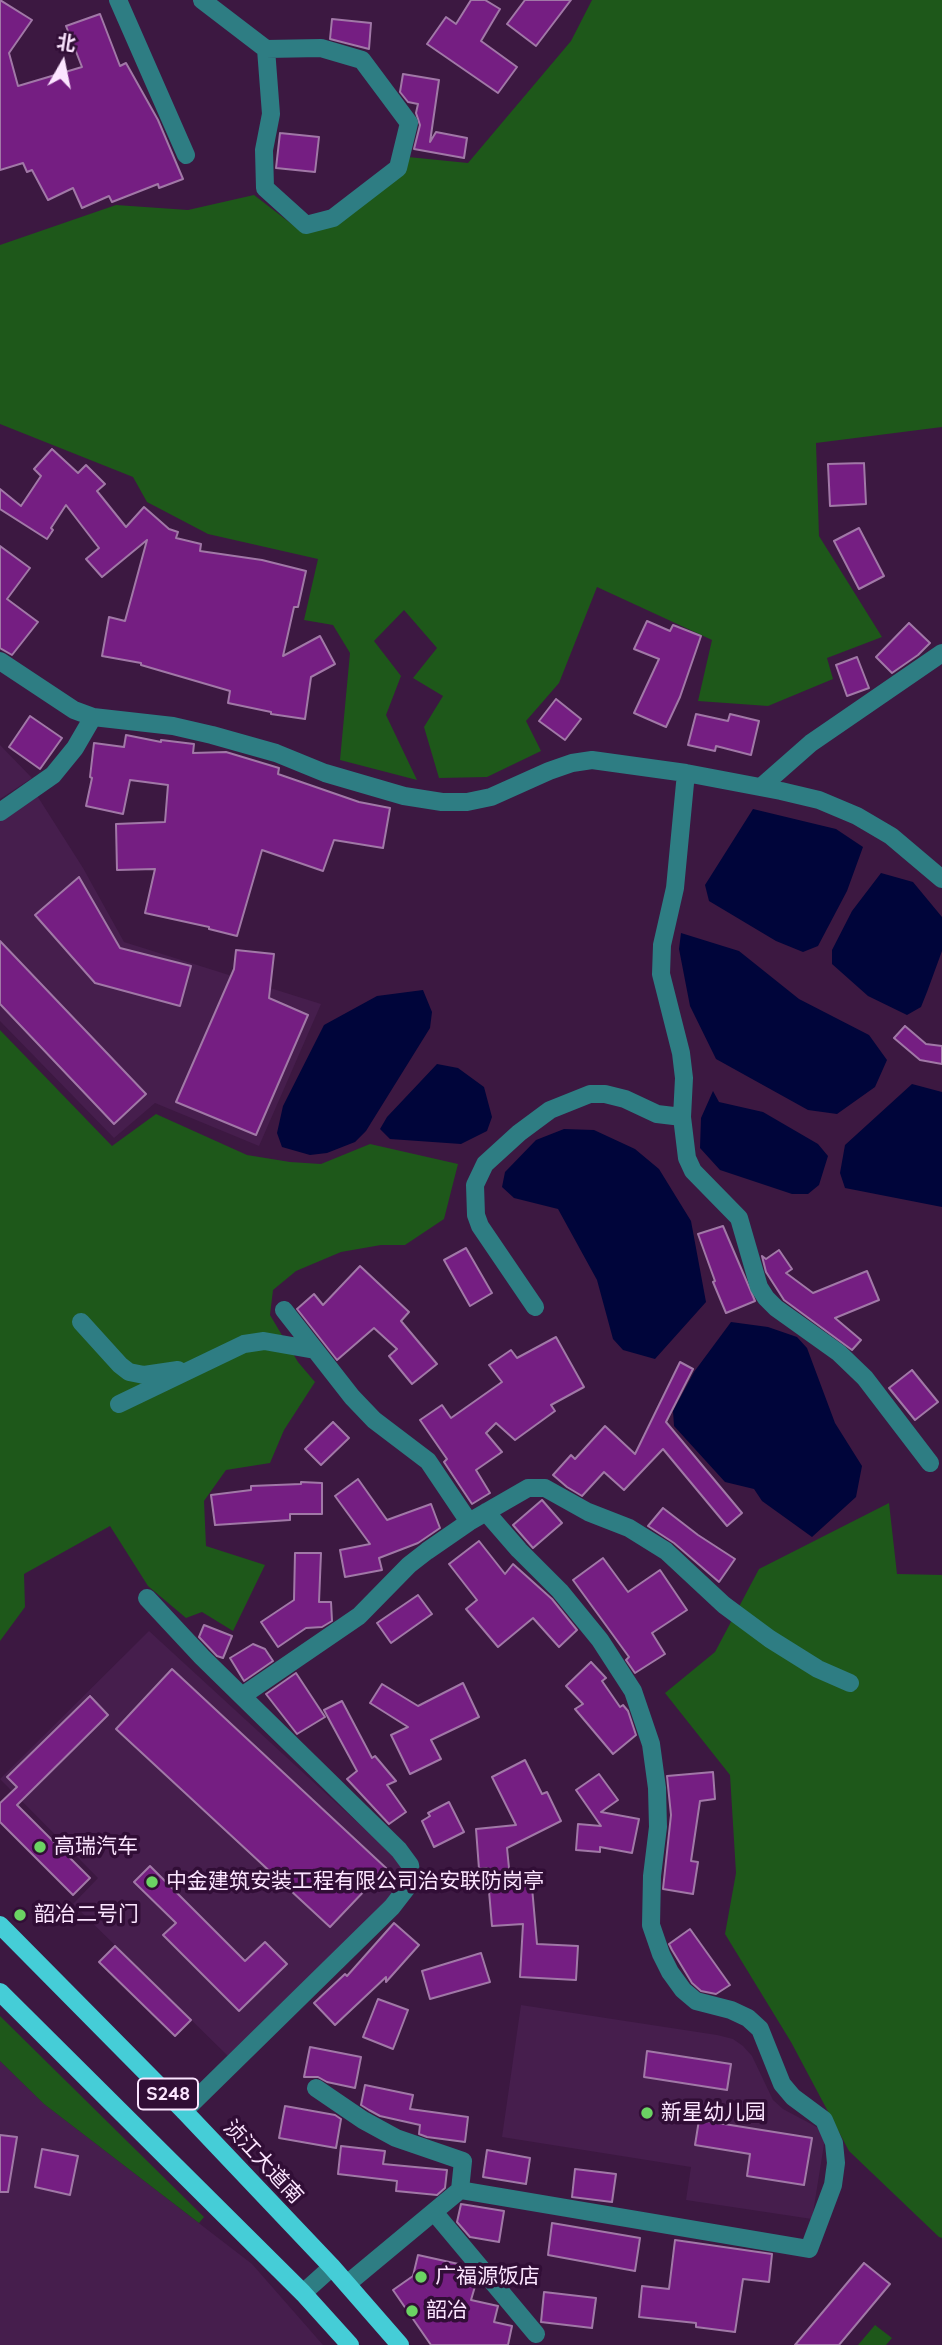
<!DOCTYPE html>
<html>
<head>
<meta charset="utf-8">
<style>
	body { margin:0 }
	#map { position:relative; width:942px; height:2345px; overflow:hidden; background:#3c1841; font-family:Quicksand,"Noto Sans SC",sans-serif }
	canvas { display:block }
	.north { position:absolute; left:28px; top:28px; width:70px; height:70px; -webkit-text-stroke:5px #310e36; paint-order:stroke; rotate:9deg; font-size:19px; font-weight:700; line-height:28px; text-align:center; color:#fce5ff }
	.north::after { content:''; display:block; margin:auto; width:24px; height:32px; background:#fce5ff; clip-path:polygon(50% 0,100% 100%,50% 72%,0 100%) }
</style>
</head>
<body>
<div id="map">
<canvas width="942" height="2345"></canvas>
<div class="north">北</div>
</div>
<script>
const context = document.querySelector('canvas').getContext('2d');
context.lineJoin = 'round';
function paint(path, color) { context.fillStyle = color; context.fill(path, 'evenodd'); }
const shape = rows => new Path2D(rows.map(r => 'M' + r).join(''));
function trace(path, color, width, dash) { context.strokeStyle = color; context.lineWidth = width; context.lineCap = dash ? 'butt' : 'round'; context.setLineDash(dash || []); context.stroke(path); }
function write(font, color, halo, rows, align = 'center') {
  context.font = font + ' Quicksand,"Noto Sans SC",sans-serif'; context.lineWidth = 7; context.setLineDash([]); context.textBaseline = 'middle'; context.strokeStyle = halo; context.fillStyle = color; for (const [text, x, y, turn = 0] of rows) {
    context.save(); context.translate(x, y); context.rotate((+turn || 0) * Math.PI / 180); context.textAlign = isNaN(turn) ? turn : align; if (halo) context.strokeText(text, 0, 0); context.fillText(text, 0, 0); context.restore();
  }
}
paint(shape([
	[0,745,32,778,0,799],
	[36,794,83,868,124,942,321,1004,259,1146,155,1103,114,1138,0,1021,0,818],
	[149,1631,394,1856,405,1871,401,1883,388,1901,229,2057,73,1904,98,1878,0,1779],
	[521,2005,717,2035,733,2039,743,2046,752,2056,773,2100,783,2109,826,2132,812,2219,686,2200,691,2167,502,2137],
	[0,2061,44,2104,252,2264,323,2345,0,2345]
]), '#461e4d');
paint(shape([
	[592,0,942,0,942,427,816,443,819,536,882,637,827,658,833,679,768,706,698,701,712,640,597,587,559,683,526,721,541,751,487,777,439,778,424,727,443,696,413,678,437,648,404,610,374,641,401,676,386,715,417,780,340,760,350,653,333,625,304,620,318,559,208,534,147,502,133,477,0,424,0,245,116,205,188,210,254,195,302,232,408,157,468,163,571,41],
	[0,1030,112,1146,156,1114,247,1155,290,1162,321,1164,370,1144,458,1164,444,1219,405,1245,381,1245,341,1252,296,1271,273,1290,270,1315,298,1362,315,1382,284,1430,270,1463,226,1470,204,1501,206,1546,265,1565,233,1631,202,1612,186,1618,148,1586,110,1526,24,1574,25,1607,0,1641],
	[889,1503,897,1574,942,1575,942,2238,939,2237,849,2151,791,2042,725,1934,736,1873,730,1775,665,1693,715,1652,759,1569],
	[0,2016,204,2217,199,2223,44,2104,0,2061],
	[875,2325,892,2338,886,2345,858,2345]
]), '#1e581a');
paint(shape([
	[753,809,836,829,863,847,847,891,818,946,803,952,776,941,709,901,705,885],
	[881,873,913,882,942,917,942,951,927,992,921,1007,907,1015,868,996,832,964,832,950,852,911],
	[681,933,739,951,799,999,869,1035,887,1060,875,1087,837,1114,808,1110,716,1059,690,1006,679,949],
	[423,990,432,1012,430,1028,366,1131,355,1142,327,1153,310,1155,282,1147,277,1133,283,1106,324,1025,377,996],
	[437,1064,458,1068,484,1087,492,1117,487,1131,461,1144,390,1139,380,1129,387,1117],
	[912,1084,942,1092,942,1207,845,1188,840,1173,845,1145],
	[713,1091,719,1102,763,1112,818,1144,828,1156,819,1185,808,1194,792,1194,720,1170,700,1148,701,1118],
	[564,1129,594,1130,635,1149,659,1169,691,1221,706,1302,655,1359,623,1350,613,1339,597,1280,558,1209,514,1198,502,1187,505,1172,536,1140],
	[731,1322,768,1327,797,1337,807,1348,835,1423,862,1466,856,1497,812,1537,762,1501,754,1489,725,1482,674,1426,673,1411,694,1372]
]), '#00053a');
const building = shape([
	[0,0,32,20,9,53,18,86,82,67,66,26,100,14,120,66,126,63,158,120,183,179,159,188,158,184,112,202,109,196,82,208,73,188,48,200,32,170,27,172,23,163,0,170,0,0],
	[471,0,485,0,500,9,481,41,517,67,498,93,427,44,446,17,456,24,471,0],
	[525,0,571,0,536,46,507,24,525,0],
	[332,19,371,23,369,49,330,39,332,19],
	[403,74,439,80,430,142,436,132,467,138,464,158,414,149,420,125,416,113,418,104,408,102,400,92,403,74],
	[280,133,319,137,315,172,276,168,280,133],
	[52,449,78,473,86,465,105,484,97,491,126,527,144,507,169,529,178,532,176,538,201,544,200,551,262,560,306,571,298,607,294,607,283,656,320,636,335,664,311,677,305,719,271,714,271,712,228,703,230,691,141,665,141,663,102,656,109,617,125,621,147,540,102,577,86,559,99,548,66,505,51,528,53,530,47,539,0,509,0,489,21,506,41,476,34,469,52,449],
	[864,463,866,504,830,506,828,464,864,463],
	[859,528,884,576,859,589,834,541,859,528],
	[0,546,30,568,7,599,38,622,12,655,0,648,0,546],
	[647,621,670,631,673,625,701,636,680,697,666,727,634,713,659,659,634,649,647,621],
	[909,623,930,643,918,655,892,673,876,657,909,623],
	[857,657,869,688,847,696,836,665,857,657],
	[556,699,581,719,565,740,539,721,556,699],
	[696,714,728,721,730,714,759,721,751,755,716,746,715,751,688,745,696,714],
	[30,716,62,738,40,769,9,747,30,716],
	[126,735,161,742,161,740,194,744,193,753,226,752,279,768,278,774,359,802,390,808,383,848,334,840,323,871,262,850,237,936,209,929,209,927,145,913,155,869,117,870,116,824,165,822,168,785,130,780,123,814,86,806,92,778,90,777,94,743,124,747,126,735],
	[79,877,120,948,191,966,180,1006,95,983,35,915,79,877],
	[0,941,146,1094,114,1124,0,1004,0,941],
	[236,950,274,954,269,998,308,1015,256,1135,176,1102,234,969,236,950],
	[905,1026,926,1044,942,1046,942,1064,920,1060,894,1038,905,1026],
	[723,1226,755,1301,726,1313,713,1282,715,1281,698,1234,723,1226],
	[466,1248,492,1293,470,1306,444,1260,466,1248],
	[779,1250,792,1269,786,1273,813,1293,867,1271,879,1300,835,1318,861,1340,852,1350,784,1300,766,1272,762,1256,766,1259,779,1250],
	[360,1266,409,1312,401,1321,437,1364,412,1384,389,1356,397,1349,374,1328,337,1360,297,1309,314,1294,323,1305,360,1266],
	[556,1337,584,1387,551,1405,555,1411,515,1440,496,1423,486,1433,502,1452,476,1470,490,1493,472,1504,444,1462,447,1459,420,1420,442,1405,451,1418,502,1382,489,1365,511,1350,517,1358,556,1337],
	[680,1362,693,1369,666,1422,742,1513,727,1526,663,1449,624,1490,604,1472,582,1496,567,1487,553,1475,571,1455,575,1459,605,1426,635,1454,680,1362],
	[912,1370,938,1402,915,1420,889,1388,912,1370],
	[333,1422,349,1438,321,1465,305,1449,333,1422],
	[358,1479,387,1520,431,1504,440,1528,418,1543,379,1558,382,1570,345,1577,340,1550,370,1544,335,1496,358,1479],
	[301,1482,322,1483,322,1514,290,1514,290,1520,215,1525,211,1495,251,1490,251,1486,301,1484,301,1482],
	[542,1500,562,1523,533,1548,513,1525,542,1500],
	[663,1508,698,1535,735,1559,719,1582,674,1543,648,1526,663,1508],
	[479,1541,505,1574,513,1564,552,1599,577,1630,559,1647,533,1618,498,1647,466,1609,477,1600,449,1564,479,1541],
	[295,1553,321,1553,319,1602,331,1602,332,1621,322,1627,306,1628,278,1647,261,1622,294,1600,295,1553],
	[603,1558,628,1592,660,1570,687,1610,652,1633,665,1654,635,1673,626,1660,629,1657,573,1580,603,1558],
	[418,1595,432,1614,391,1643,377,1623,418,1595],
	[204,1625,232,1636,223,1658,217,1656,199,1637,204,1625],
	[253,1644,265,1649,273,1661,244,1681,230,1658,253,1644],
	[591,1662,606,1678,602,1681,620,1707,623,1705,628,1711,636,1735,613,1754,575,1709,583,1704,566,1686,591,1662],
	[172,1669,386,1868,330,1927,116,1729,172,1669],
	[296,1673,325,1717,297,1734,266,1694,296,1673],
	[463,1683,479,1717,431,1740,441,1759,410,1774,391,1735,408,1727,370,1703,382,1684,418,1706,463,1683],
	[90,1696,108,1715,17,1805,90,1878,73,1895,0,1822,0,1803,17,1787,7,1777,90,1696],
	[342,1701,372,1758,375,1756,396,1781,387,1785,406,1812,389,1824,347,1779,357,1771,324,1710,342,1701],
	[525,1760,542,1794,547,1792,561,1821,507,1848,510,1878,531,1876,537,1944,578,1946,576,1980,520,1977,523,1924,492,1926,487,1868,479,1869,476,1829,516,1825,492,1777,525,1760],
	[713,1772,715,1799,700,1801,691,1861,698,1862,693,1894,663,1889,671,1815,667,1776,713,1772],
	[599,1774,618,1800,601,1812,639,1819,632,1853,600,1847,600,1852,576,1850,578,1824,601,1826,576,1790,599,1774],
	[449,1802,464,1832,434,1847,422,1821,430,1816,428,1813,449,1802],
	[150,1866,245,1961,265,1942,287,1964,239,2011,163,1935,176,1923,134,1882,150,1866],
	[394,1923,419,1945,386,1982,386,1977,335,2025,314,2003,345,1974,347,1976,394,1923],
	[690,1929,730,1985,716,1994,701,1991,692,1983,672,1950,669,1944,690,1929],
	[115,1946,191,2020,175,2036,99,1962,115,1946],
	[481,1953,490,1982,430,1999,422,1971,481,1953],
	[378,1999,408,2010,393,2049,363,2037,378,1999],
	[310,2047,361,2057,355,2088,327,2082,318,2077,304,2077,310,2047],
	[647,2051,731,2064,727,2090,644,2077,647,2051],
	[365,2085,413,2095,410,2109,468,2117,465,2142,427,2137,419,2134,420,2125,380,2116,369,2110,361,2105,365,2085],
	[285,2106,335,2115,341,2119,336,2148,279,2138,285,2106],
	[699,2120,812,2138,804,2185,747,2176,750,2154,695,2145,699,2120],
	[0,2135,17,2137,8,2192,0,2192,0,2135],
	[341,2146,385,2151,383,2164,447,2170,445,2188,437,2195,396,2191,397,2181,338,2174,341,2146],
	[42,2149,78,2156,70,2195,35,2187,42,2149],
	[487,2150,530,2158,526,2184,483,2177,487,2150],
	[575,2169,616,2174,612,2202,572,2197,575,2169],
	[461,2204,504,2211,499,2242,470,2237,457,2222,461,2204],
	[552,2223,640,2238,635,2271,548,2255,552,2223],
	[675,2240,772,2254,769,2282,743,2279,735,2332,696,2327,696,2323,639,2317,642,2286,669,2289,675,2240],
	[418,2255,463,2265,471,2274,469,2281,476,2283,471,2300,498,2306,494,2322,512,2326,508,2345,431,2345,393,2290,413,2276,418,2255],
	[864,2263,890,2284,839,2345,795,2345,864,2263],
	[544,2292,596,2298,592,2328,541,2322,544,2292]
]);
paint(building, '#751e82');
trace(building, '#a178a7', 2);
trace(shape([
	[118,0,186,155],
	[202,0,266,49,321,48,362,60,409,123,398,168,333,218,306,225,265,188,264,150,271,114,266,49],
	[0,661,74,710,93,717,173,726,212,735,276,753,325,773,404,796,442,802,467,802,491,797,549,771,572,763,592,760,686,773,781,791,819,800,857,816,891,836,942,879],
	[686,773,675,888,662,945,661,974,681,1053,684,1078,682,1117,687,1158,693,1171,739,1218,759,1287,766,1298,776,1308,839,1353,865,1378,930,1463],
	[761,787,811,743,942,653],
	[0,812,53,775,75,748,93,717],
	[535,1307,480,1226,476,1215,475,1185,485,1164,519,1133,550,1110,590,1094,605,1094,625,1099,657,1114,682,1117],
	[284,1310,352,1397,374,1420,428,1461,469,1522],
	[81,1322,120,1365,129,1372,144,1375,178,1370],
	[119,1404,244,1344,264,1341,315,1350],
	[147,1598,202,1657,399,1850,410,1865,411,1872,409,1885,392,1907,184,2111],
	[242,1696,359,1616,409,1565,427,1551,469,1522,528,1488,545,1488,588,1512,629,1528,666,1551,724,1605,770,1639,818,1669,850,1683],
	[316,2088,363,2120,396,2138,463,2161,460,2190,347,2284],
	[460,2190,809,2249,833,2185,836,2163,834,2143,824,2120,793,2097,782,2084,760,2029,748,2018,731,2010,696,2001,683,1990,670,1972,661,1954,651,1925,652,1876,658,1827,657,1788,651,1744,633,1691,600,1640,560,1591,519,1550,486,1512],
	[434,2212,536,2334],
	[303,2293,332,2267]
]), '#2e7d83', 18);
trace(shape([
	[0,1925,184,2111,332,2267,400,2345],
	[0,1992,303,2293,350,2345]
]), '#45cdd7', 18);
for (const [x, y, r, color] of [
	[40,1847,7,"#6bd363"],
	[152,1882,7,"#6bd363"],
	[20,1915,7,"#6bd363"],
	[647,2113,7,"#6bd363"],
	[421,2277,7,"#6bd363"],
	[412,2311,7,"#6bd363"]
]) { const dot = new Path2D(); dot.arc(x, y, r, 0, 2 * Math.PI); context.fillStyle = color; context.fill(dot); trace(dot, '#310e36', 2.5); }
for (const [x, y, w] of [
	[168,2094,60]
]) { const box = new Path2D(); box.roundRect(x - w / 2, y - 15.5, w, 31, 5); context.fillStyle = '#310e36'; context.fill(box); trace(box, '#fce5ff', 2); }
write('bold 19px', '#fce5ff', null, [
	["S248",168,2094]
]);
write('21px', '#fce5ff', '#310e36', [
	["高瑞汽车",54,1847],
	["中金建筑安装工程有限公司治安联防岗亭",166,1882],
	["韶冶二号门",34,1915],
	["新星幼儿园",661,2113],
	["广福源饭店",435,2277],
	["韶冶",426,2311]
], 'left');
write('21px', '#fce5ff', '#310e36', [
	["浈江大道南",263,2162,47]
]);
</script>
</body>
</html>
